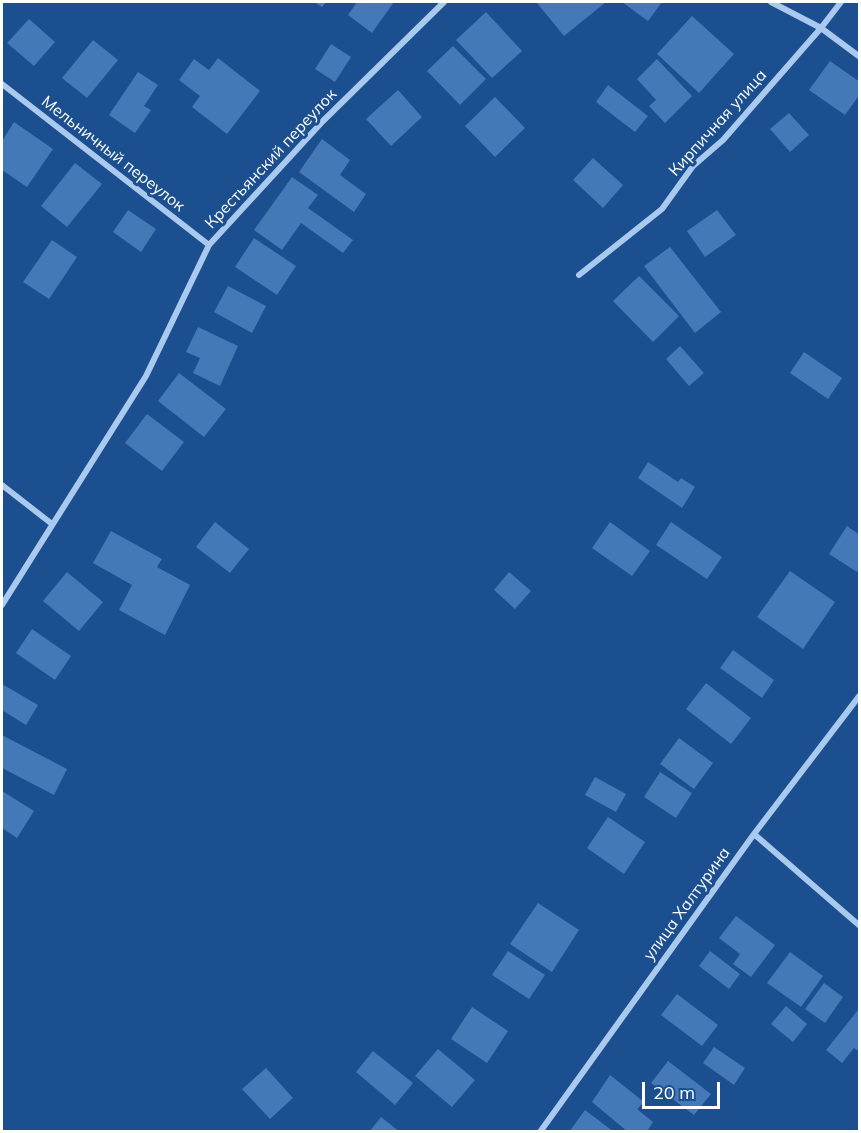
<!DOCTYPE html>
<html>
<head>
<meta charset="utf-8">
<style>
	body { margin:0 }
	#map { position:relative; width:861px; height:1133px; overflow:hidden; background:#1b4f8f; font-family:Mulish,sans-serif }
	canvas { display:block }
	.frame { position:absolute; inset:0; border:3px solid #fff; pointer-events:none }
	.scale { position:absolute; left:642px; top:1082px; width:78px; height:27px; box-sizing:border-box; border:3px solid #fff; border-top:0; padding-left:8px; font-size:18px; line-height:21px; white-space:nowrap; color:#fff; -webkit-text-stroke:4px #1b4f8f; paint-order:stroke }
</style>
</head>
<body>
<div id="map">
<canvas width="861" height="1133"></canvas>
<div class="frame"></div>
<div class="scale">20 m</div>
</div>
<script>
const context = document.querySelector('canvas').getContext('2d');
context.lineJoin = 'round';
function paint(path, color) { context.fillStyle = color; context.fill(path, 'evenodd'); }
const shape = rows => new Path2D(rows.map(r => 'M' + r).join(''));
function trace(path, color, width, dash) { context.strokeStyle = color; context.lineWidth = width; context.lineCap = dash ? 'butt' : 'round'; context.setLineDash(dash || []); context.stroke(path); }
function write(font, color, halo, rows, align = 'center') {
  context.font = font + ' Mulish,sans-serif'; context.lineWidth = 6; context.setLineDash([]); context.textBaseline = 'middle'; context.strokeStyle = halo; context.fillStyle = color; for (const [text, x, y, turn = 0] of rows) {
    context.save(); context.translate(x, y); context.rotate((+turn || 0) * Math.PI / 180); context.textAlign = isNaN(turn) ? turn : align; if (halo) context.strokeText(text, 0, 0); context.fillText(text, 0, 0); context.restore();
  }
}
paint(shape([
	[314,2,326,2,322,7],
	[357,2,394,2,372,33,348,15],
	[539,2,606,2,564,36,537,3],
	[622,2,662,2,648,21],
	[486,12,522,51,492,78,456,40],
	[692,16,734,54,699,93,657,54],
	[29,19,55,42,34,66,7,43],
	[93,40,118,60,87,98,62,78],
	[331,44,351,57,335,82,315,69],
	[453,46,486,79,460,105,427,71],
	[218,58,260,91,227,134,192,107,200,96,179,80,194,59,209,70],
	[657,59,692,96,665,123,649,106,656,100,637,79],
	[830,61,860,82,860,94,845,115,809,90],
	[138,72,158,85,144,106,151,110,135,133,109,115],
	[608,85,648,116,635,132,596,102],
	[398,90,422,117,391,146,366,119],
	[495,97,525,128,495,157,465,126],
	[789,113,809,135,790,152,770,129],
	[14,122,53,149,27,187,2,170,2,141],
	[322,139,350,160,340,175,366,194,354,212,299,172],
	[593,158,623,185,603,208,573,180],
	[75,163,102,184,67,227,41,206],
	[292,177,318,195,308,208,353,240,343,253,301,223,282,250,254,230],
	[128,210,156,229,141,252,113,232],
	[717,210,736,235,705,257,687,231],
	[254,238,296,266,277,295,235,267],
	[52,240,77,257,49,299,23,282],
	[670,247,721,312,695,333,644,266],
	[639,276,679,316,653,342,613,301],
	[228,286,266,306,252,333,214,312],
	[198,327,238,346,220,386,193,373,200,358,186,352],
	[680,346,704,373,689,386,666,359],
	[804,352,842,378,828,399,790,373],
	[179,373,226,409,204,437,158,401],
	[147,414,184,442,162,471,125,443],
	[648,462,678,482,681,478,695,487,682,508,638,478],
	[215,522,249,549,230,573,196,547],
	[610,522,650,551,632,576,592,548],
	[671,522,722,557,707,579,656,545],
	[847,526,860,535,860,568,857,572,829,554],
	[111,531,162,559,157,567,190,585,165,635,119,610,132,585,93,563],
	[790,571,835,602,803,649,757,617],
	[67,572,103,602,79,631,43,601],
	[509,572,531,591,515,609,494,590],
	[32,629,71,656,55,680,16,653],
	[733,650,774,680,762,698,720,668],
	[706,683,751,718,731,744,686,709],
	[2,684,38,705,26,725,2,710],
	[2,735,67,769,54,795,2,768],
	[679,738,713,763,694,789,660,764],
	[660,772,692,793,676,818,644,797],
	[595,777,626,794,616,812,585,795],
	[2,791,34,811,17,838,2,828],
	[608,817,645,842,624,874,587,848],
	[538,903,579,930,552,972,510,944],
	[736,916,775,945,751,977,733,964,740,954,719,938],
	[508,951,545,975,529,999,492,975],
	[710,951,740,974,729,989,699,966],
	[790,952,823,976,801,1007,767,983],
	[824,983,843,997,825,1023,805,1009],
	[677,994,718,1025,702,1046,661,1015],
	[786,1006,807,1024,793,1042,771,1024],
	[472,1007,508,1031,487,1063,451,1039],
	[858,1010,860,1011,860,1052,854,1048,842,1063,826,1050],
	[714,1047,745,1068,734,1085,703,1063],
	[438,1049,475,1080,452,1107,415,1076],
	[373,1051,413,1083,395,1105,356,1072],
	[668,1061,711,1094,694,1115,651,1083],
	[266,1068,293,1098,270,1119,242,1089],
	[610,1075,644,1102,637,1109,653,1122,648,1130,649,1132,628,1132,592,1102],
	[585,1110,614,1132,569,1132],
	[381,1117,400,1132,369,1132]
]), '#4478b7');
trace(shape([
	[771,2,821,28,860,57],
	[2,84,209,245],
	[579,275,662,209,693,166,723,140,821,28,841,2],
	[2,485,52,524],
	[2,605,146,376,209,245,323,121,444,2],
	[754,834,860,926],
	[540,1132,754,834,860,695]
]), '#a9c9ee', 6);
write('16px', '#fff', '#1b4f8f', [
	["Кирпичная улица",718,123,-48],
	["Мельничный переулок",113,154,38],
	["Крестьянский переулок",271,159,-47],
	["улица Халтурина",687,904,-54]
]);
</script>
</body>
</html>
